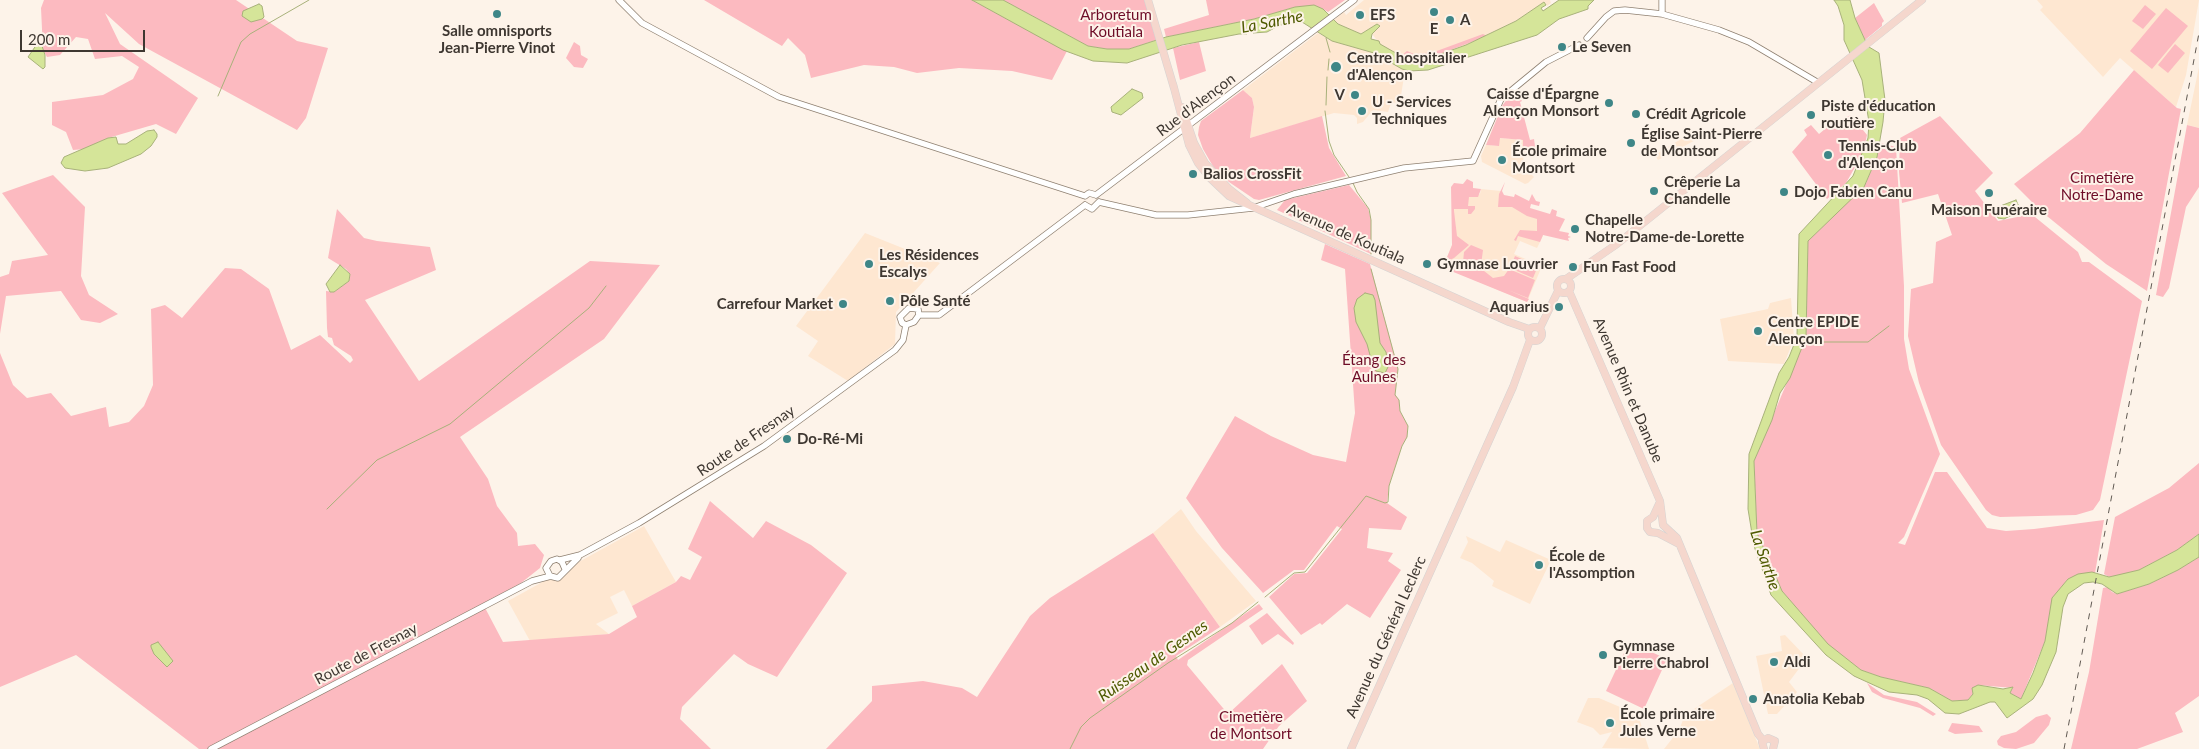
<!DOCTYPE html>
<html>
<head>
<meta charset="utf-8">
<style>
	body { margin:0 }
	#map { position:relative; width:2199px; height:749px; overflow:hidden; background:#fdf3e9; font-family:Lato,sans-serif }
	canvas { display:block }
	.scale { position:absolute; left:20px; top:30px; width:125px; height:22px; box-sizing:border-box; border:2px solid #3e3731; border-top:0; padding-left:6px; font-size:15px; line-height:18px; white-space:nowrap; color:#3e3731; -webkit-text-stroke:4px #fdf3e9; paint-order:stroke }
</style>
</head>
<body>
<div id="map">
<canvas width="2199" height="749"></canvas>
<div class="scale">200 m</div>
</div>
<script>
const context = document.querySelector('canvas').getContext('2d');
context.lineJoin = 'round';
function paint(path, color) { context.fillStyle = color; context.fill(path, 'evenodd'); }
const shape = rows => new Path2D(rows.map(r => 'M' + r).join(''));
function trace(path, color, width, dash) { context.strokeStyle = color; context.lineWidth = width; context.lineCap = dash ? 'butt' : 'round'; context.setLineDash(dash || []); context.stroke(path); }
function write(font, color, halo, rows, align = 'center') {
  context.font = font + ' Lato,sans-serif'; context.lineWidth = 4; context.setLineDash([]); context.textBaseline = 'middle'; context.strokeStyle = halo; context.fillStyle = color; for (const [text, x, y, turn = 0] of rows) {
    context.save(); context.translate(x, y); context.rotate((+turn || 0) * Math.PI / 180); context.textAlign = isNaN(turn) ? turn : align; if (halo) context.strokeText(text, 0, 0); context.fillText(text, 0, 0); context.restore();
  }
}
paint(shape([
	[1364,0,1550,0,1551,3,1547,6,1544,2,1516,21,1466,45,1414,59,1402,69,1405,70,1400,102,1391,103,1388,112,1373,110,1363,122,1357,124,1357,118,1354,115,1334,113,1250,138,1254,107,1252,98,1243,90,1318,33,1332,41,1374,53,1380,44,1372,34,1380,26,1377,24,1361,34,1338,24,1334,20,1344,12,1346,15],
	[2037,0,2199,0,2186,75,2176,107,2120,58,2103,77,2040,10,2043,7],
	[2199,67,2199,128,2187,125],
	[1694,131,1696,135,1703,131,1705,135,1658,160,1655,155],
	[1499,138,1524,140,1523,166,1534,177,1528,183,1525,184,1482,162,1481,156,1486,145,1498,146],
	[1481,189,1501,191,1500,194,1513,206,1541,218,1543,236,1537,248,1520,241,1514,254,1542,266,1527,302,1443,267,1452,245,1452,211,1469,197,1480,194],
	[865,233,940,263,896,312,895,344,848,381,808,356,818,341,796,326],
	[1791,298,1794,339,1784,364,1728,361,1720,319,1768,309,1770,303],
	[1181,509,1196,531,1256,601,1220,627,1153,533],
	[644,526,676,582,632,606,624,590,610,597,618,613,596,624,609,634,530,641,508,601],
	[1466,536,1500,552,1506,540,1551,560,1530,604,1492,586,1494,581,1472,563,1460,558,1468,542],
	[1785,635,1807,658,1789,682,1797,692,1777,714,1768,714,1756,656,1782,651,1780,636],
	[1733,683,1760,749,1664,749,1679,730,1685,715],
	[1588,698,1599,698,1620,707,1639,718,1649,749,1602,748,1612,732,1600,735,1593,728,1577,722]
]), '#fee7d1');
paint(shape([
	[44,0,236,0,297,41,328,48,306,118,297,130,139,44,105,13,120,44,198,98,176,134,156,124,108,138,85,149,73,150,66,132,52,125,52,102,103,95,133,79,139,67,122,56,95,59,88,39,76,37,60,55,47,57,43,50,41,8],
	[704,0,972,0,1067,51,1052,80,1012,71,959,68,917,73,894,67,864,65,811,78,805,55,788,38,782,46],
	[1003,0,1147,0,1159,39,1129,49,1107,49,1088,46],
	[1206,0,1345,0,1328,12,1323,9,1295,7,1254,19,1166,37,1164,29,1209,15],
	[1874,3,1884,21,1882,23,1882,26,1865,40,1855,18],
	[2145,5,2156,14,2143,29,2132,21],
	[2166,8,2188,26,2152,69,2130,51],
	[1483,34,1487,36,1435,56,1414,59,1401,56,1407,51,1414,54,1434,52],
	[574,42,580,46,581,55,588,59,583,68,574,67,566,58],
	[1199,42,1206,71,1180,80,1173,48],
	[2175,44,2185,53,2168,73,2158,65],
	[2134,70,2177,108,2181,109,2147,291,2106,264,2042,212,2014,184,2080,133],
	[1243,90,1252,98,1254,107,1250,138,1322,116,1329,148,1346,176,1259,200,1254,199,1229,182,1214,168,1203,149,1198,135,1199,127,1201,121],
	[1511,94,1517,94,1522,101,1520,102,1530,140,1534,139,1536,153,1523,152,1523,140,1500,138,1499,146,1486,145,1502,106],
	[1851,115,1867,135,1863,153,1846,183,1827,199,1792,152,1807,135,1804,130,1811,125,1819,134,1831,124],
	[1940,116,1993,173,1975,191,1998,221,2022,216,2035,217,2078,252,2082,262,2089,262,2142,301,2100,500,2093,510,2076,515,2000,517,1992,515,1986,510,1941,445,1919,383,1908,336,1911,289,1933,283,1936,242,1952,235,1938,194,1902,203,1899,172,1900,138],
	[2187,125,2199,128,2199,187,2186,207,2169,288,2163,297,2156,295],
	[1881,143,1896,147,1904,286,1904,339,1909,369,1940,454,1904,537,1898,543,1905,545,1935,472,1947,472,1987,528,2006,531,2034,529,2104,520,2095,573,2068,579,2053,598,2045,641,2021,699,2010,693,2013,688,1978,685,1972,690,1973,694,1968,700,1952,701,1929,688,1881,677,1861,670,1827,644,1782,591,1757,533,1754,461,1806,337,1808,241,1866,183,1877,157],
	[53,175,85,207,81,276,89,295,118,314,100,323,81,320,61,291,6,296,0,334,0,277,9,274,12,261,48,255,2,193],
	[1467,179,1473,182,1473,188,1481,189,1478,197,1469,197,1468,206,1475,206,1475,209,1471,214,1468,214,1468,209,1454,209,1454,211,1457,236,1469,245,1454,258,1446,262,1443,267,1452,245,1451,187,1454,183,1463,184],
	[1505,182,1502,191,1504,195,1514,197,1515,194,1529,201,1532,194,1536,201,1540,202,1539,206,1531,204,1530,208,1550,214,1552,209,1557,211,1556,216,1565,219,1559,231,1569,233,1568,236,1571,237,1568,238,1569,241,1543,235,1540,242,1518,236,1516,241,1514,240,1520,230,1537,231,1537,219,1527,216,1512,207,1498,207,1499,194],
	[1349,185,1368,208,1371,220,1371,254,1277,210,1285,200],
	[337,209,364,238,377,241,430,247,436,270,365,300,419,381,590,261,660,265,604,339,460,437,488,479,497,506,517,533,518,546,535,544,544,555,540,568,521,583,483,604,503,642,609,634,637,617,632,606,676,582,681,576,690,580,702,557,688,549,710,501,753,538,766,521,811,545,847,573,777,677,748,664,734,654,682,707,680,719,711,749,199,749,76,655,0,687,0,353,13,385,27,398,51,393,71,416,106,407,109,427,129,422,144,406,153,385,151,309,165,305,182,318,225,268,241,269,269,289,291,350,320,335,350,363,353,360,351,356,334,345,332,338,328,337,327,328,326,291,334,292,349,281,350,274,346,269,328,258],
	[1325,244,1370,264,1398,369,1395,394,1399,400,1400,411,1408,426,1407,437,1402,446,1389,486,1387,503,1407,517,1401,530,1369,528,1367,548,1393,553,1388,561,1401,570,1370,618,1347,604,1322,625,1320,623,1301,635,1269,597,1294,574,1307,573,1342,529,1337,526,1304,570,1294,570,1263,593,1222,548,1186,498,1235,416,1271,436,1313,455,1346,462,1355,413,1345,269,1321,260],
	[1471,245,1483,250,1481,265,1463,262,1464,252],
	[1515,256,1538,266,1533,278,1510,268],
	[1454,261,1479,267,1493,278,1504,276,1509,269,1535,280,1528,298,1508,290,1529,299,1527,302,1446,269],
	[2199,463,2199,534,2177,550,2139,570,2119,576,2109,577,2104,574,2115,517,2169,488],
	[1153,533,1220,627,1176,656,1178,660,1259,604,1263,609,1188,660,1187,665,1228,714,1282,664,1307,701,1279,726,1263,749,826,749,872,701,872,686,923,681,962,688,977,697,1030,616,1050,598],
	[2199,557,2199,696,2175,713,2183,732,2137,749,2071,749,2089,672,2103,588,2108,587,2112,592,2117,594,2149,584,2178,570],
	[1267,613,1294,643,1293,645,1278,634,1262,645,1249,626],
	[1629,642,1667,659,1644,709,1606,691],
	[1867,683,1884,695,1917,702,1936,714,1933,716,1920,708,1883,698,1872,692],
	[2047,714,2051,718,2049,725,2034,743,2016,749,2004,748,1998,745,1997,741,2001,736,2016,732,2036,717],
	[1952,723,1979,726,1983,732,1955,734,1948,731]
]), '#fcbac0');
const water = shape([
	[972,0,1003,0,1088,46,1107,49,1129,49,1166,37,1254,19,1295,7,1314,5,1323,9,1338,24,1361,34,1377,24,1380,26,1372,34,1371,39,1379,41,1380,44,1401,56,1413,56,1415,59,1435,56,1466,45,1516,21,1544,2,1546,5,1541,8,1543,11,1559,0,1594,0,1588,6,1588,9,1559,19,1537,35,1428,70,1409,71,1402,69,1374,53,1332,41,1302,22,1280,25,1267,32,1253,33,1252,29,1247,34,1239,34,1182,45,1127,63,1093,61,1063,50,972,0],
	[1834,0,1850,0,1855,18,1865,40,1869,47,1879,53,1885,100,1883,122,1877,157,1864,187,1808,241,1806,337,1790,378,1780,393,1772,420,1754,461,1757,533,1782,591,1828,644,1861,670,1881,677,1929,688,1952,701,1968,700,1973,694,1972,688,1978,685,2003,689,2013,687,2010,693,2021,699,2033,673,2045,641,2052,598,2068,579,2078,574,2092,572,2109,577,2139,570,2177,550,2199,534,2199,557,2178,570,2149,584,2117,594,2102,584,2093,582,2084,583,2068,594,2063,607,2056,652,2042,685,2033,699,2007,718,1995,702,1990,702,1959,714,1945,713,1928,699,1917,695,1889,692,1854,676,1826,655,1771,595,1754,546,1748,509,1749,454,1779,373,1789,357,1797,337,1799,234,1853,176,1868,138,1869,122,1862,80,1844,40,1844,25,1838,6,1834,0],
	[259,4,262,6,264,17,262,19,251,22,242,16,243,11,259,4],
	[37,44,42,46,45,55,45,67,43,69,28,57,37,44],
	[1132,89,1142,93,1143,98,1121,115,1112,112,1111,107,1132,89],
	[154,130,157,134,157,137,151,146,141,154,108,168,85,171,65,168,61,163,64,157,108,138,116,137,118,144,126,144,147,131,154,130],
	[2016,200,2020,209,2016,213,2004,219,1998,218,1995,208,2016,200],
	[340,265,350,274,349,281,334,292,330,292,326,284,340,265],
	[1365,293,1373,295,1375,300,1380,343,1386,352,1388,367,1385,373,1376,371,1373,366,1367,344,1356,322,1354,308,1357,299,1365,293],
	[158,642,173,661,167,667,154,654,151,647,151,645,158,642]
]);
paint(water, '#d5e599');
trace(water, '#a8b17a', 1);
trace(shape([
	[1326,38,1330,52],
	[1328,70,1329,59],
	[218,96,241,42,250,34,309,0],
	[1326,105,1327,77],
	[1325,111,1329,141,1334,155,1349,177],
	[1353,183,1357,192,1369,209,1371,220,1371,254],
	[1803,342,1868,342,1889,326],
	[327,509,377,460,450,424,589,308,606,286],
	[1265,597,1294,573,1305,572,1366,496,1385,503,1388,502,1389,486,1402,446,1407,437,1408,426,1400,411,1399,400,1395,395,1398,369,1371,269],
	[1070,749,1081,727,1090,718,1168,663,1232,623,1258,602]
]), '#a8b17a', 1);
const tertiary = shape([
	[619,0,642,23,779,97,1085,196,1089,193,1096,195],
	[1662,0,1662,14],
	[1587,38,1606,17,1614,11,1625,10,1662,14,1719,30,1749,42,1817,82],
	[1096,195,1354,0],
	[1099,202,1156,215,1188,215,1253,208,1294,194,1404,168,1473,161,1501,99,1546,62,1579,45],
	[1085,205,1092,209,1099,202],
	[919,315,939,315,1085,205],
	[906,325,902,323,900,317,909,308,918,309,919,315],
	[906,325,914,322,919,315],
	[560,560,580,555,639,523,764,446,895,350,903,340,906,325],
	[565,569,562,562,557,559,551,561,546,568,550,576,558,578,578,558],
	[211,749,532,581,551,576]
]);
const primary = shape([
	[1148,0,1174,88],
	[1173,84,1189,145,1198,163,1210,178,1229,196,1509,322,1529,329],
	[1182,107,1194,143,1205,163,1229,189,1247,203],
	'1557 286a7 7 0 1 1 14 0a7 7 0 1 1-14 0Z',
	[1566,279,1617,244,1922,0],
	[1569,291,1654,487,1660,501,1663,525,1677,538,1758,734,1763,740],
	'1528 334a7 7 0 1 1 14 0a7 7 0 1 1-14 0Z',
	[1540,328,1558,291],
	[1659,504,1653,517,1647,521,1647,528,1650,532,1658,533,1677,543],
	[1351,749,1513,387,1530,340],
	[1764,749,1762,742,1768,738,1775,741,1773,749]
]);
trace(tertiary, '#8f8071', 7);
trace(primary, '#d5d3d2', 8);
trace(tertiary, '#fff', 5.5);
trace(primary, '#f5d7cd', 7);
trace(shape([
	[2064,749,2199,33]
]), '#605952', 1, [6, 6]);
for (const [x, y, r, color] of [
	[1434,12,5,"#3e8687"],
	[497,14,5,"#3e8687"],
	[1360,15,5,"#3e8687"],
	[1450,20,5,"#3e8687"],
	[1562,47,5,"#3e8687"],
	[1336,67,6,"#3e8687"],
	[1355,95,5,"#3e8687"],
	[1609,103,5,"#3e8687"],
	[1362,111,5,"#3e8687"],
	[1636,114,5,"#3e8687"],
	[1811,115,5,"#3e8687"],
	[1631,143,5,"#3e8687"],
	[1828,155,5,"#3e8687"],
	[1502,160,5,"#3e8687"],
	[1193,174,5,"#3e8687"],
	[1654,191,5,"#3e8687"],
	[1784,192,5,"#3e8687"],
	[1989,193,5,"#3e8687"],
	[1575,229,5,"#3e8687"],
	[869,264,5,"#3e8687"],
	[1427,264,5,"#3e8687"],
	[1573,267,5,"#3e8687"],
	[890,301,5,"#3e8687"],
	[843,304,5,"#3e8687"],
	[1559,307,5,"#3e8687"],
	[1758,331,5,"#3e8687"],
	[787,439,5,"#3e8687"],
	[1539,565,5,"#3e8687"],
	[1603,655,5,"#3e8687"],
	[1774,662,5,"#3e8687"],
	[1753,699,5,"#3e8687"],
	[1610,723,5,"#3e8687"]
]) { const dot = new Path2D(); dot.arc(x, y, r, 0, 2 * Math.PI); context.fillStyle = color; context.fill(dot); trace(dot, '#fdf3e9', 2); }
write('15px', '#6e0c27', '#fdf3e9', [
	["Arboretum",1116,15],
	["Koutiala",1116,32],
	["Cimetière",2102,178],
	["Notre-Dame",2102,195],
	["Étang des",1374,360],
	["Aulnes",1374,377],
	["Cimetière",1251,717],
	["de Montsort",1251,734]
]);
write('bold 15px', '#3e3731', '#fdf3e9', [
	["EFS",1370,15],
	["A",1460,20],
	["E",1434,29,"center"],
	["Salle omnisports",497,31,"center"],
	["Jean-Pierre Vinot",497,48,"center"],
	["Le Seven",1572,47],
	["Centre hospitalier",1347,58],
	["d'Alençon",1347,75],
	["Caisse d'Épargne",1599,94,"right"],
	["Alençon Monsort",1599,111,"right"],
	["V",1345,95,"right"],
	["U - Services",1372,102],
	["Techniques",1372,119],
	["Piste d'éducation",1821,106],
	["routière",1821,123],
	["Crédit Agricole",1646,114],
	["Église Saint-Pierre",1641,134],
	["de Montsor",1641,151],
	["Tennis-Club",1838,146],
	["d'Alençon",1838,163],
	["École primaire",1512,151],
	["Montsort",1512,168],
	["Balios CrossFit",1203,174],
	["Crêperie La",1664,182],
	["Chandelle",1664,199],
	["Dojo Fabien Canu",1794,192],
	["Maison Funéraire",1989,210,"center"],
	["Chapelle",1585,220],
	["Notre-Dame-de-Lorette",1585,237],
	["Les Résidences",879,255],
	["Escalys",879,272],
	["Gymnase Louvrier",1437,264],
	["Fun Fast Food",1583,267],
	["Pôle Santé",900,301],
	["Carrefour Market",833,304,"right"],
	["Aquarius",1549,307,"right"],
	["Centre EPIDE",1768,322],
	["Alençon",1768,339],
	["Do-Ré-Mi",797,439],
	["École de",1549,556],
	["l'Assomption",1549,573],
	["Gymnase",1613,646],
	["Pierre Chabrol",1613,663],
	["Aldi",1784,662],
	["Anatolia Kebab",1763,699],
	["École primaire",1620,714],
	["Jules Verne",1620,731]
], 'left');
write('15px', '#3e3731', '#fdf3e9', [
	["Rue d'Alençon",1196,105,-37],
	["Avenue de Koutiala",1346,234,24],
	["Avenue Rhin et Danube",1628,390,67],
	["Route de Fresnay",746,441,-34],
	["Avenue du Général Leclerc",1386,637,-66],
	["Route de Fresnay",366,654,-28]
]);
write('italic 16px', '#4e5a00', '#fdf3e9', [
	["La Sarthe",1272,22,-11],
	["La Sarthe",1765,560,71],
	["Ruisseau de Gesnes",1153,661,-35]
]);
</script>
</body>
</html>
